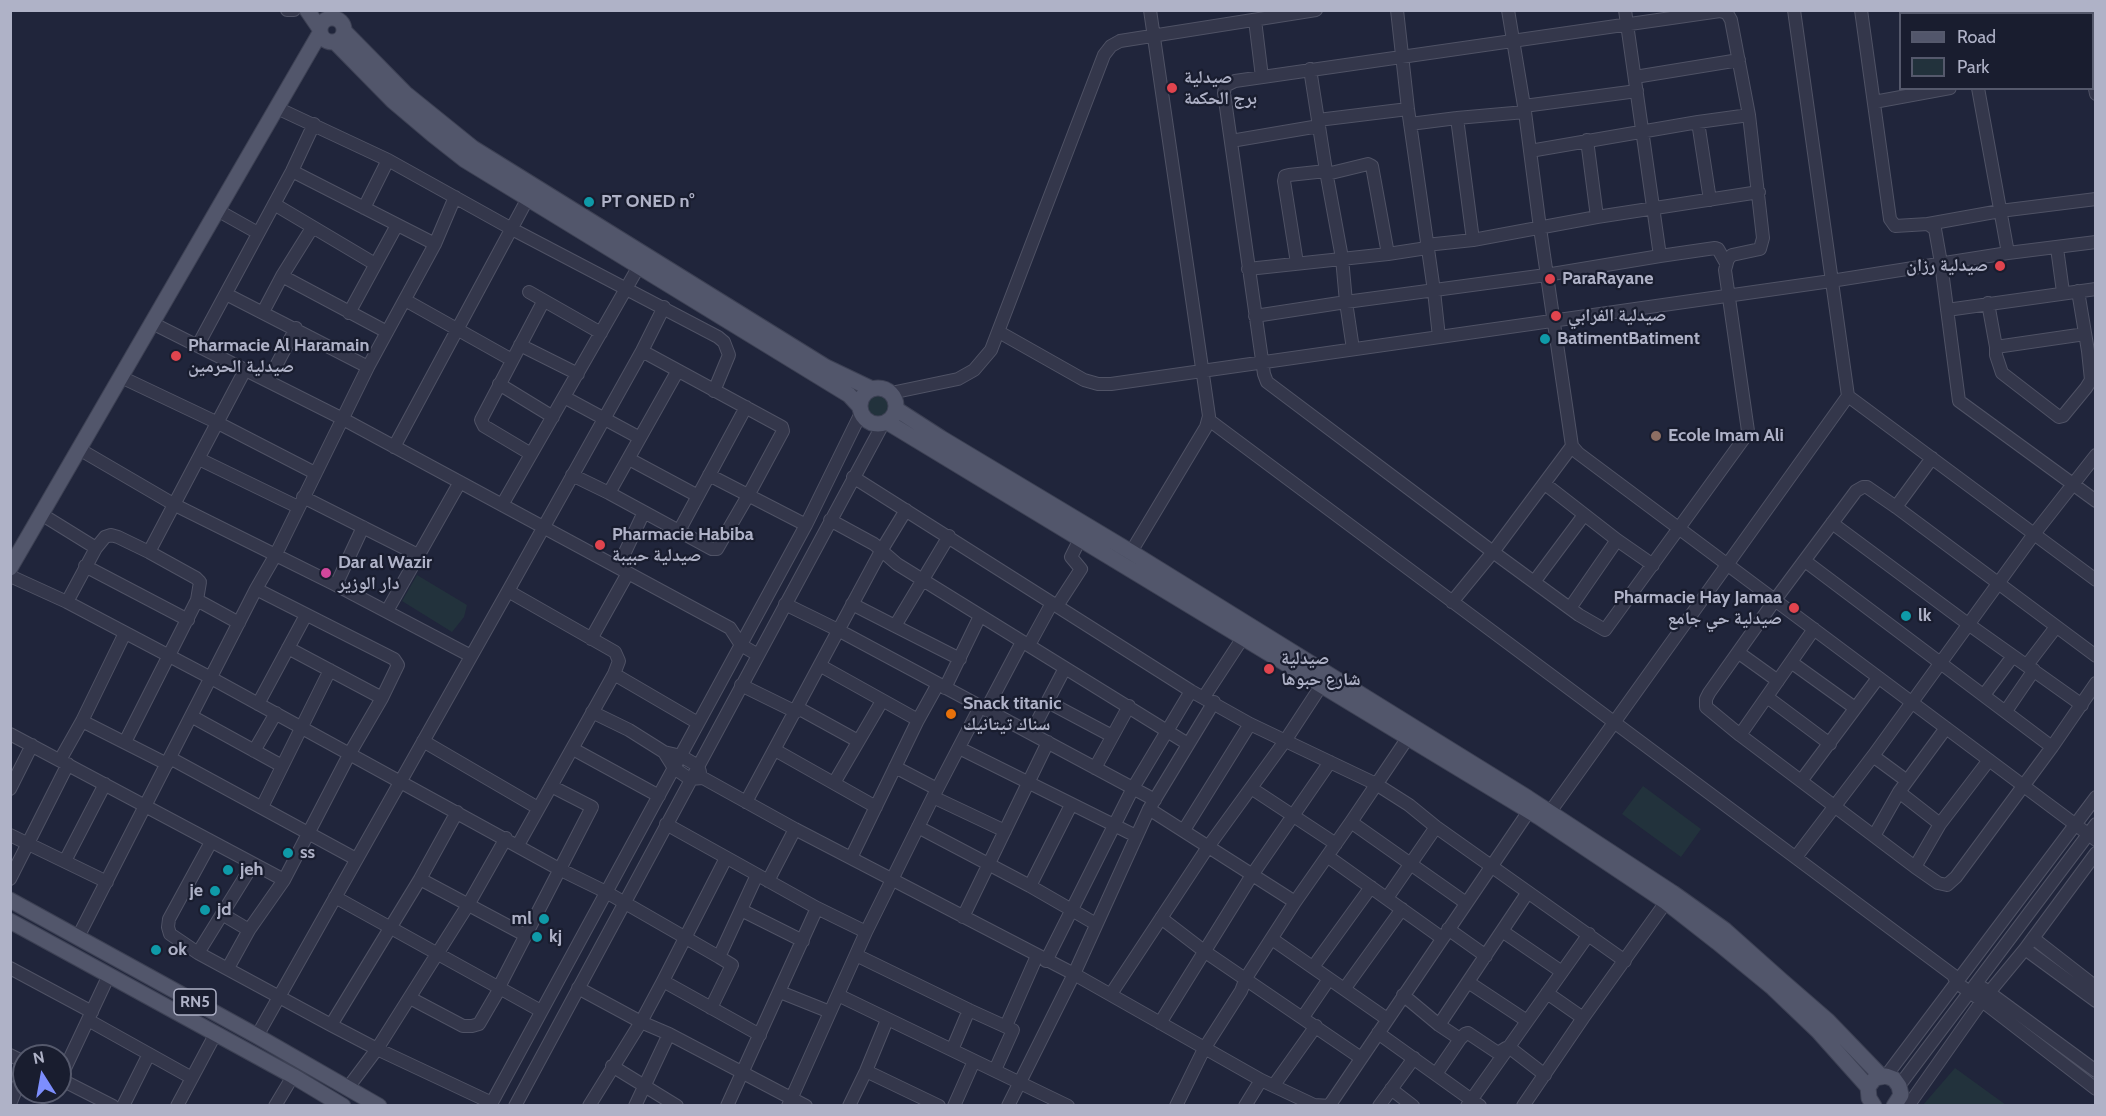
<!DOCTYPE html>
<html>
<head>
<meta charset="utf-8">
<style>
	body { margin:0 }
	#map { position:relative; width:2106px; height:1116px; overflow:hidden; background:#20253b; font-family:Cabin,sans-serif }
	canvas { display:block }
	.frame { position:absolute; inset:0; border:12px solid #afb2c7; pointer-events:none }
	.legend { position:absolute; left:1899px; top:12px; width:195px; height:78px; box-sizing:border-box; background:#191d2f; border:2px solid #55596c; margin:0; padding:8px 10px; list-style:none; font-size:18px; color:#afb2c7 }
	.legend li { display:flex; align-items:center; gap:12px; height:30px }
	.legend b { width:30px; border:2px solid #55596c }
	.north { position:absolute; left:12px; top:1044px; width:60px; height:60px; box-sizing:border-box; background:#191d2f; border:2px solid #55596c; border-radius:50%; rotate:349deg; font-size:16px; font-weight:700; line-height:24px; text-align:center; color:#afb2c7 }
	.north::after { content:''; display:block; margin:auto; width:21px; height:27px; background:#7d8efd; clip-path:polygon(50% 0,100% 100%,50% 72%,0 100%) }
</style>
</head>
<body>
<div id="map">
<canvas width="2106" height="1116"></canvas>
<div class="frame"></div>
<ul class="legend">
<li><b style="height:8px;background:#52566b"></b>Road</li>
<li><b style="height:16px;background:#22323c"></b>Park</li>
</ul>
<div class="north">N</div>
</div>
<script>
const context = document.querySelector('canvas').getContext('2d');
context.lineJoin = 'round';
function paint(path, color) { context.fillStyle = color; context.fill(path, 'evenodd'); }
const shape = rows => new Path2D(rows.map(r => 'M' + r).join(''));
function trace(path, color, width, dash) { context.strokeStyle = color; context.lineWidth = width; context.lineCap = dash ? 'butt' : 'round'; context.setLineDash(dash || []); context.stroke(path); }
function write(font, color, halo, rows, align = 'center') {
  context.font = font + ' Cabin,"Noto Naskh Arabic",sans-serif'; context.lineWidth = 4.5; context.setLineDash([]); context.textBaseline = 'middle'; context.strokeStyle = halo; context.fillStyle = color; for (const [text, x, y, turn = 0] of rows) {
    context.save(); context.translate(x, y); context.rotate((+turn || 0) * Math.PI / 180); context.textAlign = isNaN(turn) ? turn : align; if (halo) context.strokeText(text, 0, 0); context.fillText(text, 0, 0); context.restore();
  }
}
paint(shape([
	'865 404a14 14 0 1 1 28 0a14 14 0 1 1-28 0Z',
	[417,575,467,605,464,617,452,632,402,601],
	[1643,786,1701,829,1681,857,1622,814],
	[1955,1068,2006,1105,1923,1105]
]), '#22323c');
const minor = shape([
	[287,10,294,10],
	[1397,10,1408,109,1434,291,1439,337],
	[1508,10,1525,112,1540,228,1572,446,1578,453,2096,840],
	[1861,10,1890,219,1895,226,1928,224,1935,229,1941,263,1959,401,2096,501],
	[1914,10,1914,14],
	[1968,10,1968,14],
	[2083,10,2084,14],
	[1720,11,1727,13,1731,20,1749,115,1763,238,1760,249,1732,255,1728,259,1725,270,1748,431,1745,437,1605,630,1579,615,1493,552,1267,382,1264,374,1224,93,1225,86,1235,81,1720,11],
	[1255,20,1262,77],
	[1310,69,1326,171,1342,258,1346,302,1353,349],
	[2092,74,2096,94],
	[1635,77,1739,60],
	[1978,88,2008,253],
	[1874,102,1950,88],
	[1524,106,1637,91],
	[277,108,388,160,512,229,718,337,724,342,729,355,714,391],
	[1318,120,1408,109],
	[1698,122,1710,200],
	[1410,124,1457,118],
	[1231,141,1319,126],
	[1530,151,1698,122,1749,115],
	[292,171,435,244],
	[274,204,375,264],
	[364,208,388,160],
	[217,210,258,233],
	[1597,217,1759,192],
	[1928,224,2000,211,2096,199],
	[1473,240,1457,118,1525,112],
	[1426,245,1473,240,1597,217,1587,140],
	[2057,248,2063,292],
	[1388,254,1427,248],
	[1660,256,1715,248,1718,249,1726,263],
	[1297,263,1284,181,1285,176,1289,175,1326,171],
	[1248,269,1388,254,1372,166,1368,164,1327,174],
	[282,276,387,332],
	[529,292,601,333],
	[226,294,368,367],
	[405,300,512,360],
	[1988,303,1996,347,1996,355,2002,373,2059,417,2063,416,2086,388,2091,380,2088,351,2078,291],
	[1947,310,2096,289],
	[263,312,282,276,312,228],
	[349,313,397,225],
	[1255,316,1346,302,1546,275,1660,256,1625,10],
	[152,323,343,419,730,628,741,645,758,655],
	[999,332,1084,380,1098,384,1111,384,1831,281,2008,253,2096,242],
	[198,345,292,171,314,124],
	[520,345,578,374],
	[1996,347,2085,334],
	[121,377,218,423,315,473],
	[268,381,296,328],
	[499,384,553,417],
	[891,393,958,379,974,370,991,350,1104,55,1111,46,1120,41,1316,10],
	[1848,396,2096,580],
	[564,397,640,438],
	[1209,420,1953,975,1957,983,1982,1001,2096,1089],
	[394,447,528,198],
	[79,449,175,505,336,585,471,656],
	[531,454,484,426,481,420,543,302],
	[199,459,298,507],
	[629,459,698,496],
	[572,475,609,493,712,549,717,549,749,494,783,431,782,427,642,351],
	[709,475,806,525],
	[853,477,1191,691,1250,724,1376,784,1409,805,1436,827,1625,961],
	[1545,484,1617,540,1653,565],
	[609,493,677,372],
	[303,497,418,555],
	[502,505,639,266],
	[1896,507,1932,458],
	[41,514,96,548],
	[830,520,874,544,897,564,1188,744],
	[1832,523,1968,624,2082,705],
	[679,531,746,407],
	[949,536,895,626,960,659],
	[149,552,245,370],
	[1131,552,1206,427,1209,416,1150,10],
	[1805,561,2052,747],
	[85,566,188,620],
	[618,567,644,512],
	[10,576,67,602,211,678,559,869,606,892,719,957,732,965,711,1008],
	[1534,582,1584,515],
	[336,585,363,527],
	[508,591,615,652,619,661,614,674,518,845],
	[197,600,239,623],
	[67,602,96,548,105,537,111,535,118,537,149,552,196,578,200,582,197,600,125,742],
	[1452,602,1493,552,1572,446],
	[785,604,838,630,1155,800],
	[852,604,895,626],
	[1057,606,1081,569,1071,557,1080,539],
	[1570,608,1617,540],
	[387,611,460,482],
	[591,639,628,573],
	[1029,645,1052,603],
	[288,648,382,698],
	[1739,653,1778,681],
	[2096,656,1896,507,1867,487,1863,487,1856,491,1775,600,1709,693,1706,699,1706,707,1740,735,1915,867,1938,883,1947,885,1956,877,2052,747,2096,683],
	[1791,662,1855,708],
	[2027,665,2056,627],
	[821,666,918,720],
	[614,674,698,723],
	[741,685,796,712],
	[945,688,980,616],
	[1984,695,2013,656],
	[1204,697,1242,639],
	[1767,697,1830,744],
	[1048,702,1112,736],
	[258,704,306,615],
	[798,708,858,741],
	[986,710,1022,642],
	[2006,711,2034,670],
	[592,712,629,730,664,752,681,756,698,766,700,772],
	[191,716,282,766],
	[82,721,167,764],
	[1031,733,1065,668],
	[10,734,284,880],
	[1740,735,1814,629],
	[423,741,538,808],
	[959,748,1136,836],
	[573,749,659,796],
	[775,750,876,807],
	[254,751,276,713],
	[664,752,674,768,690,779,703,778,795,829,1074,974,1261,1080,1314,1105,1331,1106],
	[1873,756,1907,781],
	[170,758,356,859],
	[60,760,82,721,125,633],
	[895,767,937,789],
	[1095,768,1129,706],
	[1801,781,1878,678],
	[834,783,882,701],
	[1251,788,1336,844],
	[10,789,32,745],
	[1899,792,1940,824],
	[933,797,1005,831],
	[746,802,881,551,906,510],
	[262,807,330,670],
	[1149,809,1295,902],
	[1550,812,1848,396,1794,10],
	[1351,822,1466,903],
	[666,824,817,908,866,932],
	[918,827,1030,886,1096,924],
	[1184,830,1250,724],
	[10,835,107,882],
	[1874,836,1899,792,1946,728],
	[211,842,169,919,168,927,170,934,198,953,331,1025,377,1049,492,1103],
	[1327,856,1442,938],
	[1796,857,1873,756,2034,534,2096,455],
	[851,858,918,720,938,684],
	[65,861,105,784],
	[1915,867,1940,824,1989,760],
	[10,879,68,764],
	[420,879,525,935],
	[768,881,795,829],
	[1030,886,1071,805],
	[335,897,541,1011],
	[1387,898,1436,827],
	[741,910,803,941],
	[222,914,249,930],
	[963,917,1048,742],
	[1161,918,1204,951,1361,1058],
	[1448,929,1486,956],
	[1502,931,1562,972],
	[78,937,256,589,275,556,368,367,435,244,455,197],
	[2033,938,2096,987],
	[1272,939,1387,1019],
	[2025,949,2096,1001],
	[198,953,253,864],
	[856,955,969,1010,1013,1030,995,1070],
	[719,957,757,875],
	[1046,961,1133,788,1191,691],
	[1313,967,1371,887],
	[10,968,92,1012],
	[228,968,249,930,284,880,350,753,382,698,398,665,394,659,256,589],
	[663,981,760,1035],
	[1468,982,1527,1021],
	[499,987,592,807,551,786],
	[578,988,641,1022,669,1034,806,1106],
	[1345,988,1402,909],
	[1983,988,2096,1071],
	[780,992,830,1012],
	[1547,993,1583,1018],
	[1111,994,1208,847,1285,741,1321,686],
	[838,995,1068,1106],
	[1403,995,1439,1025,1460,1039],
	[410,998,463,1026,472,1026,479,1024,500,988],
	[1303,1017,1329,979],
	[88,1020,192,1078],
	[1160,1023,1252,875,1330,762],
	[331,1025,420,879,457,812],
	[1439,1025,1528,892],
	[1006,1026,1037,956],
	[1378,1033,1480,1106],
	[257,1036,508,591,642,351,664,307],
	[952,1050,969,1010],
	[10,1055,24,1062],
	[612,1066,677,1106],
	[866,1071,939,1106],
	[1436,1074,1460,1039,1465,1034,1468,1033,1498,1053,1506,1048,1510,1048,1545,1075],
	[1886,1076,2096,797],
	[60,1079,109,975],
	[60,1079,113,1106],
	[1274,1085,1316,1026],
	[1899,1086,2096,824],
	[347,1089,377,1049,468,905,506,838],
	[1391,1089,1413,1106],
	[10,1104,24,1071],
	[123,1106,149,1054],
	[177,1106,216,1033],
	[275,1106,293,1076],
	[490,1106,806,525,861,413],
	[515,1106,883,424],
	[589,1106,641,1022,663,981,726,858],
	[635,1106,669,1034],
	[727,1106,817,908],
	[788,1106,866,932,933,797,980,707],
	[849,1106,866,1071,887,1020],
	[954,1106,974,1061],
	[1008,1106,1074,974,1149,809,1214,702],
	[1176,1106,1204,1049,1241,991,1246,978,1295,902,1351,822,1407,739],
	[1245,1106,1261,1080],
	[1329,1106,1529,811],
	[1379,1106,1414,1058],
	[1467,1106,1589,934],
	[1523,1106,1583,1018,1666,902],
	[1908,1106,1982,1001,2025,949,2096,853]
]);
const major = shape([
	[307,10,320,29],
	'320 30a12 12 0 1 1 24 0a12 12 0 1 1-24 0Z',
	[345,32,405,93,473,148,826,367,872,389],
	[335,42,393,101,432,134,465,160,849,395,860,407],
	'860 406a18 18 0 1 1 36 0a18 18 0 1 1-36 0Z',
	[896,409,941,438,1131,552,1528,798,1673,893,1725,930,1781,980,1828,1021,1881,1076],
	[887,422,1539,817,1666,902,1717,942,1773,988,1818,1031,1868,1087],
	[10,568,320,33],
	[10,900,257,1036,379,1106],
	[10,921,293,1076,343,1106],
	[1874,1106,1869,1098,1868,1087,1875,1078,1886,1076,1894,1079,1899,1086,1901,1095,1894,1106]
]);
trace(minor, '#4f5265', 14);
trace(major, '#3d4154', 17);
trace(minor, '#34374b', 12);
trace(major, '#52566b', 15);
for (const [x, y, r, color] of [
	[1172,88,6,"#e0444e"],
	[589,202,6,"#0f9aa8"],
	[2000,266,6,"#e0444e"],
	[1550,279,6,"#e0444e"],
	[1556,316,6,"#e0444e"],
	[1545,339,6,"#0f9aa8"],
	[176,356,6,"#e0444e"],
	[1656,436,6,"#8d6e63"],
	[600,545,6,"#e0444e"],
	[326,573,6,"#d1479c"],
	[1794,608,6,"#e0444e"],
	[1906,616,6,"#0f9aa8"],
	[1269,669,6,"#e0444e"],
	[951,714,6,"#e8710a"],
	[288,853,6,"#0f9aa8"],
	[228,870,6,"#0f9aa8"],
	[215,891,6,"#0f9aa8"],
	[205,910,6,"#0f9aa8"],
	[544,919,6,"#0f9aa8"],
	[537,937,6,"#0f9aa8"],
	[156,950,6,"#0f9aa8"]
]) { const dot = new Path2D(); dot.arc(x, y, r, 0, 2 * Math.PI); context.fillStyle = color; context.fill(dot); trace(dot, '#191d2f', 2); }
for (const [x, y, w] of [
	[195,1002,42]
]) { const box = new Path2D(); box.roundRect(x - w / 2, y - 13, w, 26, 4.5); context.fillStyle = '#191d2f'; context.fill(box); trace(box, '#afb2c7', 1.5); }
write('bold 16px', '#afb2c7', null, [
	["RN5",195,1002]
]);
write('bold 18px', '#afb2c7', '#191d2f', [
	["صيدلية",1184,78],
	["برج الحكمة",1184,99],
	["PT ONED n°",601,202],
	["صيدلية رزان",1988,266,"right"],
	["ParaRayane",1562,279],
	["صيدلية الفرابي",1568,316],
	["BatimentBatiment",1557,339],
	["Pharmacie Al Haramain",188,346],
	["صيدلية الحرمين",188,367],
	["Ecole Imam Ali",1668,436],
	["Pharmacie Habiba",612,535],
	["صيدلية حبيبة",612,556],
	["Dar al Wazir",338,563],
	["دار الوزير",338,584],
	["Pharmacie Hay Jamaa",1782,598,"right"],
	["صيدلية حي جامع",1782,619,"right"],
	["lk",1918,616],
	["صيدلية",1281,659],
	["شارع حبوها",1281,680],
	["Snack titanic",963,704],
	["سناك تيتانيك",963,725],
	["ss",300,853],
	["jeh",240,870],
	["je",203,891,"right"],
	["jd",217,910],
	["ml",532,919,"right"],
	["kj",549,937],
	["ok",168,950]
], 'left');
</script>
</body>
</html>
